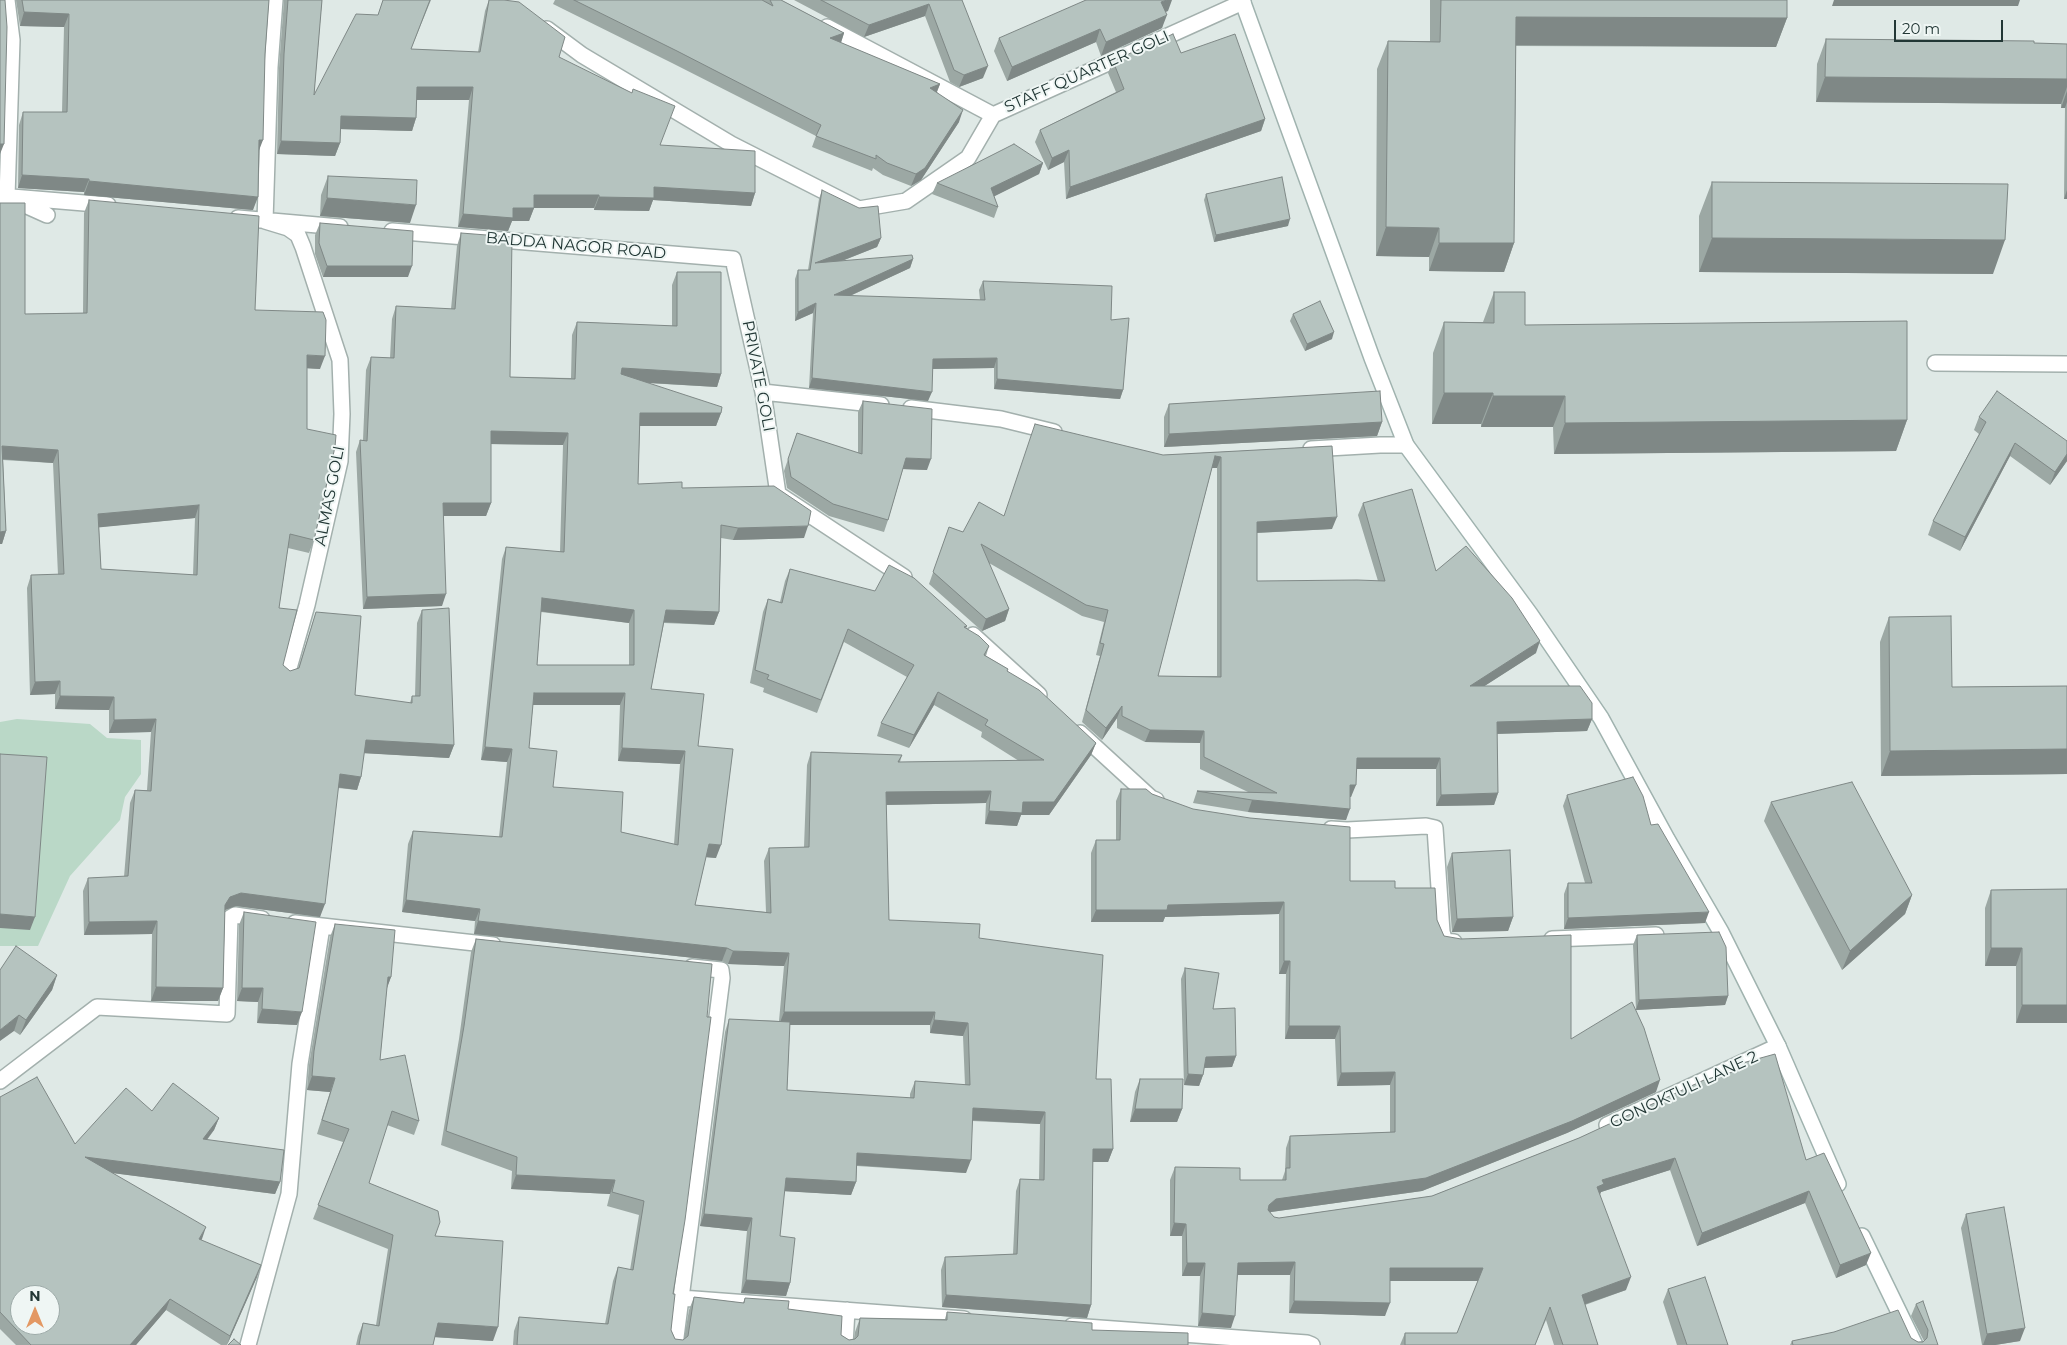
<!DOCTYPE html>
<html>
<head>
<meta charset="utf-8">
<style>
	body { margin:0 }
	#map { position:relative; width:2067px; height:1345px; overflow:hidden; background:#dfe9e6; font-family:Montserrat,sans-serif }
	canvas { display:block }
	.north { position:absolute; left:10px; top:1285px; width:50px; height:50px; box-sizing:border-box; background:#eff6f4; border:1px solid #9daaa8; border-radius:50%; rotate:0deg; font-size:14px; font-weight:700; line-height:20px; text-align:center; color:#223735 }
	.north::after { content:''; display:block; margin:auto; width:18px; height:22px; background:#e39863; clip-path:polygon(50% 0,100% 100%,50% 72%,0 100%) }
	.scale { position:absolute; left:1894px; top:20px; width:109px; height:22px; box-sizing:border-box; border:2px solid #223735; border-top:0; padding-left:6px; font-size:15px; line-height:18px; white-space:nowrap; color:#223735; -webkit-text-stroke:4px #eff6f4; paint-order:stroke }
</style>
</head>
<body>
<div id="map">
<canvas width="2067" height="1345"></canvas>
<div class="north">N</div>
<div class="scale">20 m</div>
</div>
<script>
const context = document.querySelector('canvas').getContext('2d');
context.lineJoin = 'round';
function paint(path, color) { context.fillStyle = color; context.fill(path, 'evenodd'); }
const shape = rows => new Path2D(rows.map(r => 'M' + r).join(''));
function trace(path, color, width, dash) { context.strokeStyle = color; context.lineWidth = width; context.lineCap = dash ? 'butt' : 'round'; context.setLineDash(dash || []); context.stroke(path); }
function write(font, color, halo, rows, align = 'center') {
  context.font = font + ' Montserrat,sans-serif'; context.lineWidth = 4; context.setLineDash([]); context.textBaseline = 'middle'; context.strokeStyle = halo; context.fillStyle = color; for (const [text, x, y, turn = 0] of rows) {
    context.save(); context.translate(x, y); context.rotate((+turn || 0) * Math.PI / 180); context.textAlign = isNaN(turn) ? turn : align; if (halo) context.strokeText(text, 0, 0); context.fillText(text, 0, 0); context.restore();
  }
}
paint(shape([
	[17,719,90,724,107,738,141,740,141,774,125,797,120,820,70,876,38,946,0,946,0,722]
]), '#bad8c7');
const street = shape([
	[7,0,12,40,7,197,47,215],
	[275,0,270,67,265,221,288,228,298,235,303,247,340,360,342,414,340,461,307,605,287,675],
	[827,27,993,115],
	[547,29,582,55,731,144,859,209,906,201,968,158,993,115],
	[993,115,1243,2],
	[0,196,108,205],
	[238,218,340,227],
	[392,231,733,259,763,392,778,494,904,577],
	[1935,363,2067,364],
	[763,392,881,405],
	[911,408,1001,419,1054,432],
	[1311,449,1380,445,1406,445],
	[973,635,1039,695],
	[1080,733,1151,798,1156,800],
	[1331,829,1347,830,1426,826,1435,828,1442,932,1445,941,1454,942],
	[295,923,493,945],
	[1552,939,1656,935],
	[0,1081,97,1007,227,1014,230,918,235,915,262,919],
	[1607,1125,1778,1046],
	[681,1298,964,1319],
	[1072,1326,1307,1343,1312,1345],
	[248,1345,289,1194,300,1064,322,927],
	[675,1345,722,978,721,970,692,967],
	[845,1345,847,1310]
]);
const secondary = shape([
	[1242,0,1372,358,1406,445,1530,614,1601,718,1667,839,1721,932,1778,1046,1838,1184],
	[1862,1236,1915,1345]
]);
trace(street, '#a3b0ad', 18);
trace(secondary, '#a0b3af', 18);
trace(street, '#fff', 15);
trace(secondary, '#fff', 15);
paint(shape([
	[16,0,269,0,259,150,253,210,84,195,84,192,18,188,19,125,23,112,62,112,64,27,20,26],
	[284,0,322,0,314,95,378,15,383,0,431,0,411,49,478,52,485,11,489,0,504,0,559,57,660,145,755,193,751,206,653,200,649,211,594,210,594,208,534,208,529,221,512,221,508,231,458,227,469,100,417,100,416,118,412,131,341,129,340,143,335,156,277,154,279,68],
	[555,0,781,0,844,33,841,43,940,84,937,92,959,122,921,180,911,186,883,175,873,168,872,171,812,147,816,136,672,63,553,4],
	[794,0,962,0,983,78,959,87,950,82,925,16,864,37],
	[1430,0,1787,0,1787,18,1776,47,1516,46,1514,243,1504,272,1429,271,1429,257,1376,256,1377,69,1388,41,1430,41],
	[1168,11,1165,12,1162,28,1101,56,1096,42,1007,81,994,51,999,38],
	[1826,39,2067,44,2067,199,2064,199,2065,108,2061,108,2061,104,1816,102,1817,64],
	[1181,53,1265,119,1261,131,1066,199,1064,162,1048,170,1035,142,1040,130,1116,92,1108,73,1113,61],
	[1043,163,1039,174,994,196,998,207,994,218,932,194,937,183],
	[328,176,410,223,320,216,321,195],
	[1712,182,1993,274,1699,272,1699,216],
	[822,190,881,238,877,247,842,261,913,259,910,268,850,296,980,300,979,290,983,281,1111,320,1123,390,1120,399,994,389,994,368,933,369,928,401,809,388,813,313,795,321,795,279,798,270,808,270,819,199],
	[1206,194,1288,226,1214,242,1204,200],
	[89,200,255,310,320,369,307,368,307,429,314,540,309,553,288,548,279,608,283,665,290,671,298,669,316,612,355,695,410,703,412,696,415,696,417,623,422,610,454,745,449,758,364,753,361,777,357,790,338,788,320,917,236,906,225,910,223,988,218,1001,151,1001,152,934,84,935,83,891,88,878,124,877,130,803,135,790,147,790,151,732,109,733,109,710,55,709,55,694,30,695,27,588,31,575,58,575,53,463,3,460,6,531,2,544,0,544,0,203,25,314,83,313,84,213],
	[195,518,193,575,101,569,99,527],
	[320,223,408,277,323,277,315,254,315,235],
	[461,233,510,377,571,378,572,335,577,322,672,326,672,285,677,272,721,374,717,387,647,383,721,413,716,426,640,426,638,484,682,488,804,538,733,540,721,538,719,612,714,625,664,623,651,689,698,746,716,858,706,857,695,905,766,912,764,861,769,848,804,847,807,765,811,752,902,755,900,762,1019,761,981,737,982,732,934,705,909,748,877,736,881,723,907,677,844,642,817,713,763,692,764,688,750,683,763,612,768,599,780,602,785,581,790,569,967,626,966,629,989,646,986,656,1008,669,1007,671,1096,743,1091,755,1049,815,1021,815,1017,826,985,824,986,803,886,805,889,920,979,938,1096,1079,1113,1149,1108,1162,1093,1162,1091,1305,1087,1318,942,1307,941,1270,945,1257,1013,1254,1016,1191,1020,1179,1039,1180,1040,1124,972,1121,966,1173,857,1166,856,1182,851,1195,784,1191,780,1236,790,1283,786,1296,741,1293,747,1231,700,1226,725,1032,729,1019,779,1021,784,966,728,964,722,961,474,934,475,921,402,912,408,844,413,831,499,837,507,762,481,760,502,559,506,547,560,552,563,445,491,444,491,503,486,516,444,516,442,606,363,609,356,452,360,440,363,440,366,370,371,357,390,358,392,319,396,306,451,309,457,246],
	[541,612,629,623,629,665,537,665],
	[533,705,620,705,618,761,680,764,674,844,621,832,553,787,529,748],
	[790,1025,930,1025,930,1033,963,1036,965,1085,915,1081,910,1094,910,1098,787,1090],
	[1494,292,1525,325,1907,420,1896,451,1554,454,1553,427,1481,427,1481,424,1432,424,1433,353,1444,322,1483,322],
	[1293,314,1332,339,1305,351,1290,321],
	[863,401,927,470,903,469,888,520,884,532,829,516,787,488,784,471,797,433,858,453,858,412],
	[1169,404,1382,422,1377,436,1164,447,1164,417],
	[1979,417,2067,441,2067,461,2050,485,2010,456,1960,551,1928,535,1933,521,1979,434,1974,430],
	[1332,446,1332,529,1257,533,1257,581,1378,581,1358,515,1363,503,1436,571,1536,653,1484,686,1592,719,1587,731,1497,734,1498,793,1494,805,1436,806,1436,769,1357,769,1351,797,1350,797,1346,820,1248,812,1193,803,1197,791,1248,792,1200,769,1200,743,1145,742,1117,728,1117,718,1102,740,1082,722,1100,656,1096,655,1104,622,1082,616,989,563,1009,609,1005,621,982,631,929,584,949,527,963,532,1163,455],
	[1212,468,1217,468,1217,676,1158,676],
	[1889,617,1952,687,2067,686,2067,774,1881,776,1880,642],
	[1121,789,1152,794,1350,881,1395,888,1437,920,1444,936,1571,1039,1656,1092,1567,1133,1422,1191,1271,1212,1270,1213,1274,1217,1279,1218,1432,1196,1579,1138,1736,1071,1739,1064,1806,1160,1866,1265,1836,1278,1805,1203,1697,1246,1670,1170,1601,1192,1600,1194,1626,1290,1585,1305,1598,1345,1554,1345,1546,1320,1535,1345,1400,1345,1405,1333,1457,1333,1478,1281,1390,1281,1385,1316,1289,1313,1290,1275,1238,1275,1231,1328,1198,1326,1200,1276,1182,1276,1182,1236,1170,1236,1170,1180,1175,1167,1240,1180,1282,1180,1285,1171,1286,1148,1290,1136,1390,1132,1390,1085,1337,1086,1335,1039,1285,1039,1286,974,1279,974,1279,914,1165,917,1163,922,1091,922,1091,853,1096,840,1116,840,1116,801],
	[1567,795,1651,825,1705,923,1564,929,1564,894,1568,883,1585,883,1563,806],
	[1771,802,1912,895,1905,914,1842,970,1764,821],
	[1452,853,1513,917,1508,931,1452,932,1447,867],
	[2067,889,2067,1023,2016,1023,2016,966,1985,966,1985,908,1991,890],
	[244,912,297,1025,257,1023,258,1002,237,1001,239,925],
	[335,924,391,977,387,987,380,1060,419,1121,414,1135,387,1125,369,1183,435,1236,493,1341,435,1337,433,1345,356,1345,358,1336,363,1323,376,1325,388,1249,313,1219,343,1142,317,1134,330,1092,307,1090,309,1065,330,937],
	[1637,935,1728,996,1725,1005,1636,1010,1633,945],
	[476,939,712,964,673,1294,671,1330,675,1339,683,1340,684,1339,689,1310,694,1297,743,1303,745,1298,788,1309,841,1335,849,1340,854,1339,855,1332,860,1318,945,1319,947,1312,1092,1330,1188,1345,513,1345,514,1331,519,1317,605,1324,613,1281,618,1267,630,1270,639,1215,607,1206,610,1194,511,1189,512,1171,441,1145,459,1039,471,952],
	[1185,968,1213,1009,1236,1056,1232,1067,1204,1068,1203,1075,1199,1086,1184,1085,1181,979],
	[0,970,57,975,52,990,20,1035,14,1031],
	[1140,1079,1182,1109,1177,1122,1130,1122,1135,1092],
	[0,1097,75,1144,152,1111,219,1118,214,1130,207,1140,280,1182,275,1194,113,1173,201,1240,257,1277,227,1345,221,1345,166,1310,136,1345,16,1345,0,1329],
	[1966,1214,2020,1341,1995,1345,1982,1345,1961,1228],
	[1668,1289,1728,1345,1677,1345,1663,1302],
	[1916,1304,1938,1345,1790,1345,1792,1341,1911,1338,1918,1342,1924,1341,1911,1316]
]), '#9ca8a4');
paint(shape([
	[1167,0,1172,0,1168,11,1156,16,1161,2],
	[1834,0,2020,0,2018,6,1832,6],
	[929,4,925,16,864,37,869,25],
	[24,12,69,14,64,27,20,26],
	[1167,15,1162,28,1101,56,1106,42],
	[1516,17,1787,18,1776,47,1506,45],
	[1100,29,1096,42,1007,81,1012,67],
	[844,33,840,45,830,38],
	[988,66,983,78,959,87,964,75],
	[1825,77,2067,79,2067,87,2061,104,1816,102],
	[940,84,935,96,930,88],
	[417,87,473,87,469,100,412,100],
	[2067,91,2067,102,2065,108,2061,108],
	[963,110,959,122,921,180,911,186,916,174],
	[341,116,416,118,412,131,337,129],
	[1265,119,1261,131,1066,199,1070,187],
	[259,140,263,140,258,153],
	[281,141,340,143,335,156,277,154],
	[0,144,4,144,0,154],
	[1069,150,1064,162,1048,170,1052,158],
	[1043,163,1039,174,987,200,991,188],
	[22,175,89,179,84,192,18,188],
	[89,181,258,197,253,210,84,195],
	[654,187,755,193,751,206,653,200,649,211,594,210,599,197],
	[2067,190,2067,199,2064,199],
	[534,195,599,195,594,208,530,208],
	[327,198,416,205,410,223,320,216],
	[513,208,534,208,529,221,512,221,508,231,458,227,463,214],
	[1290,219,1288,226,1214,242,1216,235],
	[1386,227,1439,228,1429,257,1376,256],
	[881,238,877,247,811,273,815,263],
	[1712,238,2005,240,1993,274,1699,272],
	[1439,243,1514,243,1504,272,1429,271],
	[913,259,910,268,830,305,834,295],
	[327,266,412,266,408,277,323,277],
	[816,303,813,313,795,321,798,312],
	[1334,332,1332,339,1305,351,1307,344],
	[307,355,325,356,320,369,302,368],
	[997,358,994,368,929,369,933,359],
	[622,368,721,374,717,387,618,381],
	[812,378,932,392,928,401,809,388],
	[997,379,1123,390,1120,399,994,389],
	[1444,393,1493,393,1481,424,1432,424],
	[1493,396,1565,396,1553,427,1481,427],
	[640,413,721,413,716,426,636,426],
	[1907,420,1896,451,1554,454,1565,423],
	[1382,422,1377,436,1164,447,1169,434],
	[491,431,568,433,563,445,487,444],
	[2015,443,2010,456,1960,551,1965,537],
	[2,446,58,450,53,463,0,459],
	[2067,454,2067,461,2050,485,2055,472],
	[1215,456,1221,457,1217,468,1211,468],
	[906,458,931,459,927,470,902,469],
	[443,503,491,503,486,516,439,516],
	[199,505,195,518,93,528,98,514],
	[1337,517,1332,529,1253,533,1257,522],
	[808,526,804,538,733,540,738,528],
	[6,531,2,544,0,544,0,532],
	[446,594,442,606,363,609,367,597],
	[542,598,634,610,629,623,538,611],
	[1009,609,1005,621,982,631,986,619],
	[666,610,719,612,714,625,662,622],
	[1540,641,1536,653,1466,698,1470,686],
	[60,681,55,694,30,695,35,682],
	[938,692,934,705,909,748,914,735],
	[534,693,625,693,620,705,529,705],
	[60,696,114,697,109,710,55,709],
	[1122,706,1117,718,1102,740,1106,728],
	[156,719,151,732,109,733,114,720],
	[1592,719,1587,731,1492,734,1497,722],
	[1150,730,1204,731,1200,743,1145,742],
	[366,740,454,745,449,758,361,753],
	[1096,743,1091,755,1049,815,1021,815,1017,826,985,824,989,811,1023,802],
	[485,747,512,749,507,762,481,760],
	[622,748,685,751,680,764,618,761],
	[2067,749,2067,774,1881,776,1890,751],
	[1357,758,1440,758,1436,769,1353,769],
	[340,774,361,777,357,790,335,787],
	[1350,785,1356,785,1351,797,1346,797],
	[991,791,986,803,881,805,886,792],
	[1498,793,1494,805,1436,806,1441,795],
	[1252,800,1350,809,1346,820,1248,812],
	[709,844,721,845,716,858,704,857],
	[241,893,325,904,320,917,236,906,225,910,225,905,230,897],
	[1912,895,1905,914,1842,970,1850,951],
	[406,900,480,909,475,921,402,912],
	[1284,902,1279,914,1165,917,1163,922,1091,922,1096,910,1168,905],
	[1709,912,1705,923,1564,929,1568,918],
	[0,914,35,917,30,930,0,928],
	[1513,917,1508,931,1452,932,1457,919],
	[157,921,152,934,84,935,89,922],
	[478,921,727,948,722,961,474,934],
	[1991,948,2022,948,2016,966,1985,966],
	[733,951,789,953,784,966,728,964],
	[1284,961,1290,961,1286,974,1279,974],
	[57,975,52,990,20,1035,26,1020],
	[388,977,391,977,386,991],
	[156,987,223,988,218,1001,151,1001],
	[242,988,263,988,258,1002,237,1001],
	[1728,996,1725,1005,1636,1010,1639,1000],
	[2022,1005,2067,1005,2067,1023,2016,1023],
	[262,1009,302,1012,297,1025,257,1023],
	[784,1012,935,1012,930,1025,779,1025],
	[19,1015,14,1031,0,1041,0,1030],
	[934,1020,968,1023,963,1036,930,1033],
	[1289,1026,1340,1026,1335,1039,1285,1039],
	[1236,1056,1232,1067,1202,1068,1206,1057],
	[1395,1072,1390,1085,1337,1086,1341,1073],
	[1188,1074,1203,1075,1199,1086,1184,1085],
	[312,1076,335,1078,330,1092,307,1090],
	[1660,1080,1656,1092,1567,1133,1422,1191,1271,1212,1264,1218,1269,1205,1276,1199],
	[973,1108,1045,1112,1040,1124,968,1120],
	[1135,1109,1182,1109,1177,1122,1130,1122],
	[219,1118,214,1130,198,1151,203,1139],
	[1093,1149,1113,1149,1108,1162,1088,1162],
	[857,1153,971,1160,966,1173,853,1165],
	[85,1157,280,1182,275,1194,81,1169],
	[1675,1158,1670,1170,1601,1192,1599,1197,1597,1187,1602,1180],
	[516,1175,615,1180,610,1194,511,1189],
	[786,1178,856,1182,851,1195,781,1191],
	[1809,1191,1805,1203,1697,1246,1702,1233],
	[704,1214,752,1218,747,1231,700,1226],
	[1174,1223,1186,1224,1182,1236,1170,1236],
	[206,1227,202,1239,195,1251,199,1239],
	[1871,1253,1866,1265,1836,1278,1840,1265],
	[1295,1262,1290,1275,1234,1275,1238,1263],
	[1187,1263,1205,1263,1200,1276,1182,1276],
	[261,1265,257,1277,227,1345,230,1336],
	[1390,1268,1483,1268,1479,1281,1386,1281],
	[1631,1277,1626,1290,1577,1307,1582,1295],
	[746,1280,790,1283,786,1296,741,1293],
	[946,1295,1091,1305,1087,1318,942,1307],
	[170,1299,166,1310,136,1345,130,1345],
	[1294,1301,1390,1303,1385,1316,1289,1313],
	[1202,1313,1235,1316,1231,1328,1198,1326],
	[438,1323,498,1327,493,1341,433,1337],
	[2025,1328,2020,1341,1995,1345,1983,1345,1987,1334]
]), '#7f8886');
const building = shape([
	[0,0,5,0,7,27,4,144,0,144,0,0],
	[22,0,269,0,265,54,263,140,259,140,258,197,89,181,89,179,22,175,23,112,67,112,69,14,24,12,22,0],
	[288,0,322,0,314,95,356,14,378,15,383,0,430,0,411,49,480,52,489,0,504,0,519,2,565,37,559,57,632,93,633,89,675,106,660,145,755,151,755,193,654,187,654,198,599,197,599,195,534,195,534,208,513,208,513,218,463,214,473,87,417,87,416,118,341,116,340,143,281,141,284,54,288,0],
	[574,0,762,0,773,6,770,0,781,0,844,33,830,38,940,84,930,88,963,110,925,168,916,174,887,163,876,155,876,159,816,136,821,125,677,51,574,0],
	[821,0,962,0,988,66,964,75,954,70,929,4,869,25,821,0],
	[1086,0,1167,0,1161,2,1167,15,1106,42,1100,29,1012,67,999,38,1086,0],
	[1441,0,1787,0,1787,18,1516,17,1514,243,1439,243,1439,228,1386,227,1388,41,1440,42,1441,0],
	[1173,34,1181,53,1235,34,1265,119,1070,187,1069,150,1052,158,1040,130,1124,89,1113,61,1173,34],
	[1826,39,2034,41,2034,43,2067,44,2067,79,1825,77,1826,39],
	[1014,144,1043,163,991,188,998,207,937,183,1014,144],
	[328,176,417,180,416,205,327,198,328,176],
	[1282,177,1290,219,1216,235,1206,194,1282,177],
	[1712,182,2008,184,2005,240,1712,238,1712,182],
	[822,190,859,208,878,206,881,238,815,263,912,255,913,259,834,295,985,300,983,281,1112,286,1111,320,1129,318,1123,390,997,379,997,358,933,359,932,392,812,378,816,303,798,312,798,270,810,270,822,190],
	[89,200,259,216,255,310,323,312,326,320,325,356,307,355,307,429,336,435,335,447,314,540,290,534,279,608,297,610,283,665,290,671,299,668,316,612,361,616,355,695,412,703,412,696,420,696,422,610,449,608,454,745,366,740,361,777,340,774,325,904,241,893,230,897,225,905,223,988,156,987,157,921,89,922,88,878,128,876,135,790,151,791,156,719,114,720,114,697,60,696,60,681,35,682,31,575,64,574,58,450,2,446,6,531,0,532,0,203,25,203,25,314,87,313,89,200],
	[199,505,197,575,101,569,98,514,199,505],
	[320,223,413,231,412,266,327,266,319,243,320,223],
	[461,233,512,237,510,377,575,379,577,322,677,326,677,272,721,272,721,374,622,368,621,374,722,407,721,413,640,413,638,484,682,482,682,488,774,486,811,511,808,526,738,528,721,525,719,612,666,610,651,689,704,694,698,746,733,749,721,845,709,844,695,905,771,913,769,848,809,847,811,752,902,755,898,762,1044,760,985,725,988,720,938,692,914,735,881,723,914,665,848,629,821,700,767,679,769,675,755,670,768,599,782,603,790,569,875,591,889,565,914,578,967,626,964,627,979,636,989,646,984,655,1008,669,1007,671,1039,690,1096,743,1054,802,1023,802,1022,813,989,811,991,791,886,792,889,920,980,924,979,938,1103,955,1096,1079,1111,1079,1113,1149,1093,1149,1091,1305,946,1295,945,1257,1017,1254,1020,1179,1044,1180,1045,1112,973,1108,971,1160,857,1153,856,1182,786,1178,780,1236,795,1238,790,1283,746,1280,752,1218,704,1214,729,1019,790,1022,787,1090,914,1098,915,1081,970,1085,968,1023,934,1020,935,1012,784,1012,789,953,733,951,727,948,478,921,480,909,406,900,413,831,502,837,512,749,485,747,506,547,564,552,568,433,491,431,491,503,443,503,446,594,367,597,360,440,367,441,371,357,394,358,396,306,455,309,461,233],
	[542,598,634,610,634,665,537,665,542,598],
	[534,693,625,693,622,748,685,751,678,845,621,832,623,792,553,787,557,751,529,748,534,693],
	[1494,292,1525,292,1525,325,1907,321,1907,420,1565,423,1565,396,1493,396,1493,393,1444,393,1444,322,1494,323,1494,292],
	[1320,301,1334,332,1307,344,1293,314,1320,301],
	[1380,391,1382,422,1169,434,1169,404,1380,391],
	[1997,391,2067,441,2067,454,2055,472,2015,443,1965,537,1933,521,1986,422,1979,417,1997,391],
	[863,401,932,409,931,459,906,458,888,520,833,504,791,477,788,459,797,433,862,454,863,401],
	[1035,424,1163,455,1332,446,1337,517,1257,522,1257,581,1357,580,1385,581,1363,503,1412,489,1436,571,1466,546,1512,598,1540,641,1470,686,1580,686,1592,703,1592,719,1497,722,1498,793,1441,795,1440,758,1357,758,1356,785,1350,785,1350,809,1252,800,1197,791,1277,793,1204,757,1204,731,1150,730,1122,716,1122,706,1106,728,1086,710,1104,644,1100,643,1108,610,1086,605,981,544,1009,609,986,619,933,572,949,527,963,532,979,502,1004,516,1035,424],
	[1215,456,1221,457,1221,677,1158,676,1215,456],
	[1951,616,1952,687,2067,686,2067,749,1890,751,1889,617,1951,616],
	[0,754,47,757,35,917,0,914,0,754],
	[1633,777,1643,796,1651,825,1658,824,1709,912,1568,918,1568,883,1592,883,1567,795,1633,777],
	[1852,782,1912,895,1850,951,1771,802,1852,782],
	[1121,789,1146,789,1152,794,1193,809,1250,818,1350,827,1350,881,1395,881,1395,888,1435,888,1437,920,1444,936,1461,939,1571,935,1571,1039,1632,1002,1644,1028,1660,1080,1572,1121,1426,1178,1276,1199,1269,1205,1268,1210,1274,1217,1279,1218,1432,1196,1579,1138,1704,1080,1740,1070,1739,1064,1775,1054,1806,1160,1824,1153,1871,1253,1840,1265,1809,1191,1702,1233,1675,1158,1602,1180,1604,1184,1597,1187,1631,1277,1582,1295,1598,1345,1563,1345,1550,1307,1535,1345,1405,1345,1405,1333,1457,1333,1483,1268,1390,1268,1390,1303,1294,1301,1295,1262,1238,1263,1235,1316,1202,1313,1205,1263,1187,1263,1186,1224,1174,1223,1175,1167,1240,1168,1240,1180,1286,1180,1286,1168,1290,1168,1290,1136,1395,1132,1395,1072,1341,1073,1340,1026,1289,1026,1290,961,1284,961,1284,902,1168,905,1167,910,1096,910,1096,840,1120,840,1121,789],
	[1510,850,1513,917,1457,919,1452,853,1510,850],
	[2067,889,2067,1005,2022,1005,2022,948,1991,948,1991,890,2067,889],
	[244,912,316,922,302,1012,262,1009,263,988,242,988,244,912],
	[335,924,395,930,391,977,388,977,380,1060,405,1055,419,1121,392,1111,369,1183,438,1211,440,1222,435,1236,503,1241,498,1327,438,1323,433,1345,359,1345,363,1323,379,1326,393,1235,318,1205,349,1129,322,1120,335,1078,312,1076,314,1051,335,924],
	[1719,932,1726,947,1728,996,1639,1000,1637,935,1719,932],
	[476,939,712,964,707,1017,711,1017,685,1220,673,1294,675,1294,671,1330,675,1339,683,1340,688,1336,694,1297,744,1303,745,1298,789,1301,788,1309,842,1316,841,1335,849,1340,855,1339,858,1336,860,1318,947,1320,947,1312,1092,1323,1092,1330,1188,1333,1188,1345,517,1345,519,1317,608,1324,618,1267,633,1270,644,1201,612,1192,615,1180,516,1175,517,1157,446,1131,464,1026,476,939],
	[16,946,57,975,26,1020,19,1015,0,1030,0,970,16,946],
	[1185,968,1219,973,1213,1009,1235,1008,1236,1056,1206,1057,1203,1075,1188,1074,1185,968],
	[37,1077,75,1144,126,1088,152,1111,173,1083,219,1118,203,1139,284,1150,280,1182,85,1157,206,1227,199,1239,261,1265,230,1336,170,1299,130,1345,31,1345,0,1312,0,1097,37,1077],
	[20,1295,50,1295,50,1325,20,1325,20,1295],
	[1140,1079,1183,1079,1182,1109,1135,1109,1140,1079],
	[2004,1207,2025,1328,1987,1334,1966,1214,2004,1207],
	[1705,1277,1728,1345,1687,1345,1668,1289,1705,1277],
	[1923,1301,1938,1345,1793,1345,1792,1341,1834,1332,1898,1310,1911,1338,1918,1342,1923,1342,1927,1338,1928,1330,1916,1304,1923,1301],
	[234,1339,241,1345,228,1345,234,1339]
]);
paint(building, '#b5c3bf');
trace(building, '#7f8886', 1);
write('16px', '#223735', '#eff6f4', [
	["STAFF QUARTER GOLI",1087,72,-24],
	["BADDA NAGOR ROAD",576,246,5],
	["PRIVATE GOLI",758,376,79],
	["ALMAS GOLI",330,496,-79],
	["GONOKTULI LANE 2",1684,1090,-25]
]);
</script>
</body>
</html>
